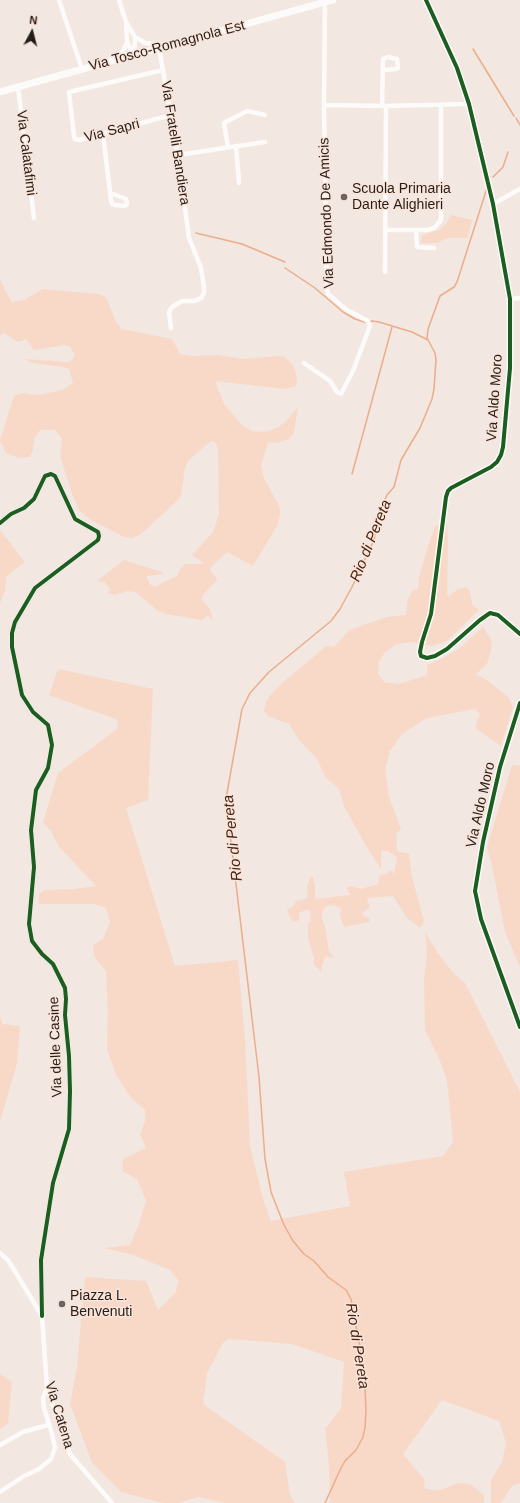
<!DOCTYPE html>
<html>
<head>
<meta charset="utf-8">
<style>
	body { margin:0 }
	#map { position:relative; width:520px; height:1503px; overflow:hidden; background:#f2e7e1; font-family:Helvetica,sans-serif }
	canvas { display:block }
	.north { position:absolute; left:12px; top:12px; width:40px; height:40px; -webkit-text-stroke:3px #f9e4da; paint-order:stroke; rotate:7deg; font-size:11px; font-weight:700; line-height:16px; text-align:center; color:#241d19 }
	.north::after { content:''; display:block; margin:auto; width:14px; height:18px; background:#241d19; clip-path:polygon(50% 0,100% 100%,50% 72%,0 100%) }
</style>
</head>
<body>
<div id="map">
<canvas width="520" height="1503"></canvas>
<div class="north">N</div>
</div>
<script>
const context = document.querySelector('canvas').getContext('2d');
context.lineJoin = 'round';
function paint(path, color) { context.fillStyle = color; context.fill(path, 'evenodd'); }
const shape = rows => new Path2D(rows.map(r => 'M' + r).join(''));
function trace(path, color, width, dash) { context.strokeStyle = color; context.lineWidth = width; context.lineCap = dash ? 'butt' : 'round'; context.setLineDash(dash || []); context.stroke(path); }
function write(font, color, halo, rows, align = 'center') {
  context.font = font + ' Helvetica,sans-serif'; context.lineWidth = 3; context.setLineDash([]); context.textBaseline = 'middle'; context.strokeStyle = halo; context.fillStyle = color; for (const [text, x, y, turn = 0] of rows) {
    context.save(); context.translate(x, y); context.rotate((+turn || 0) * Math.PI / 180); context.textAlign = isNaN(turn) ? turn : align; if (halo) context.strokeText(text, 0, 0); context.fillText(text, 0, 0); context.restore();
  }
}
paint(shape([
	[451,215,472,220,467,238,448,238,436,243,421,243,422,235,439,230,446,224],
	[0,279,8,296,12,302,24,300,43,289,98,294,106,297,116,322,122,329,172,339,180,354,193,356,217,355,244,359,278,356,285,357,293,365,297,378,296,386,285,389,215,381,224,404,242,425,252,431,265,432,277,428,287,420,298,407,294,433,289,439,276,443,268,442,261,466,264,478,279,506,280,513,278,524,253,566,227,552,210,568,211,572,216,577,217,580,203,595,202,600,210,609,213,621,208,615,205,618,201,620,167,614,158,611,135,592,127,591,115,595,108,593,111,589,104,582,97,581,124,560,162,572,162,574,157,575,147,576,147,578,150,584,154,587,177,576,181,568,185,564,205,564,192,555,213,532,219,514,218,450,216,443,212,441,205,446,188,461,185,468,181,496,177,501,141,534,132,538,124,537,91,520,80,511,72,494,60,456,62,439,55,430,40,430,35,437,33,450,30,457,19,458,6,453,0,440,14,396,22,393,39,395,62,390,73,383,69,369,63,367,33,363,25,359,67,362,71,361,75,356,70,346,65,345,34,350,26,339,18,342,4,333,0,336],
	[447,524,448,543,447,594,449,596,458,589,466,587,470,591,472,604,479,610,447,641,432,646,412,642,397,644,385,652,379,662,378,674,384,682,399,684,427,675,427,665,441,659,460,648,483,627,492,641,491,651,487,664,476,674,487,680,508,697,513,707,501,746,475,728,480,714,475,709,427,718,402,734,390,751,385,771,389,797,401,829,396,834,397,851,409,854,412,877,424,921,420,928,407,918,393,896,367,898,370,907,362,913,364,917,369,918,369,922,344,927,340,915,341,908,335,906,330,905,324,908,322,914,322,919,325,926,329,952,334,958,326,956,324,959,321,972,319,969,314,965,314,958,308,938,308,924,311,920,310,911,306,910,299,913,299,920,294,922,290,918,287,909,294,906,296,901,306,899,308,893,307,886,311,876,313,877,315,887,315,899,351,895,346,888,351,886,361,889,378,884,379,876,382,874,388,874,389,871,392,871,394,874,397,857,388,851,381,851,381,869,366,846,344,806,339,789,326,778,317,759,299,740,289,724,268,716,264,711,266,702,270,695,280,685,326,646,334,647,349,630,387,617,406,615,408,599,412,591,418,589,419,578,427,549,435,526],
	[0,530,25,562,6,577,5,590,0,603],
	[58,669,153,689,148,800,126,808,175,966,238,960,245,1039,250,1146,263,1199,271,1221,350,1206,344,1172,443,1156,453,1142,447,1080,440,1061,425,1030,424,980,427,953,425,932,438,953,454,974,465,983,520,1092,520,1295,519,1296,520,1297,520,1483,512,1486,501,1503,491,1503,491,1480,502,1462,506,1443,499,1421,442,1400,403,1454,424,1479,425,1489,441,1490,458,1483,470,1484,484,1495,484,1503,330,1503,329,1464,325,1429,341,1408,344,1362,292,1344,228,1339,223,1343,207,1373,203,1404,285,1462,290,1495,295,1503,226,1503,198,1497,179,1503,163,1503,121,1492,92,1463,70,1404,77,1367,85,1277,146,1281,158,1310,176,1292,178,1280,170,1270,133,1255,104,1248,130,1245,139,1224,146,1201,137,1179,122,1171,123,1159,146,1148,140,1134,145,1121,145,1110,132,1099,116,1075,107,1049,108,1014,106,971,94,956,93,945,103,939,110,922,106,908,94,904,39,904,39,894,45,890,75,889,96,886,59,847,50,830,43,822,58,773,117,729,118,720,49,695],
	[512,765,520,766,520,967,505,932,491,861,487,847],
	[0,1014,2,1024,20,1026,17,1063,0,1122],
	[0,1374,12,1382,8,1424,0,1429]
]), '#f8d9c8');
trace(shape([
	[473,49,514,116],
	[516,118,520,125],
	[493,177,503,167,508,152],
	[196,233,242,244,285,262],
	[285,268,315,288,343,312,355,319,364,322,372,321,379,322,412,332,428,340],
	[352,474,392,327],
	[325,1503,340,1470,345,1461,356,1450,363,1437,365,1428,366,1410,364,1368,351,1299,346,1290,328,1277,314,1261,304,1254,293,1241,284,1225,271,1192,265,1159,259,1077,228,817,227,793,242,709,250,693,269,672,331,621,340,609,352,587,374,540,378,516,387,495,394,487,401,460,420,428,432,399,434,389,436,360,435,353,427,338,428,329,440,296,454,287,457,282,487,188]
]), '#ebad8a', 1.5);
trace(shape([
	[59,0,82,69],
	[119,0,126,22,135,37,145,43,163,45],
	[126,26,127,41,131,51,134,55],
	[159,48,178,155,189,238,201,268,204,288,204,293,201,298,195,301,182,301,172,307,169,312,171,328],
	[134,55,135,37],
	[118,58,123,51,127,43],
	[163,70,69,92,74,136,75,139,79,140,171,115],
	[18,87,34,218],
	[324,105,386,106,469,104],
	[382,106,383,59,388,57,397,59,398,68,396,69,383,70],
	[103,134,111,200,112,204,116,205,125,206,127,204,126,199,110,193],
	[236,146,239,183],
	[228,147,224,123,247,111,265,115],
	[178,155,265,142],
	[493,204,520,189],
	[385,230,427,230,434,228,441,220,441,105],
	[416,231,417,247,434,248],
	[385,272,386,106],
	[510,299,520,298],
	[304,363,330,381,337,392,341,394,353,371,370,326,368,321,347,310,328,294,327,290,324,105,325,2],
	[0,523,11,514,24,508,34,499,45,476,51,474,55,476,75,519,98,532,99,536,98,540,35,588,15,622,12,633,12,647,22,695,33,712,48,725,52,745,48,768,36,790,31,830,34,867,29,924,32,941,42,954,53,964,65,988,66,999,65,1015,69,1056,70,1091,69,1129,53,1183,41,1260,42,1316],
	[0,1253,8,1260,19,1278,42,1316,47,1388,70,1454,112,1503],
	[0,1445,23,1432,48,1425],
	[0,1492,24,1476,39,1469,51,1459,55,1448,52,1434,44,1408,43,1398,47,1388]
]), '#fdfbfa', 4.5);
trace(shape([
	[426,0,457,68,469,104,493,204,510,299,510,368,503,447,501,455,497,462,491,467,451,488,448,491,446,497,431,614,422,642,420,652,421,656,427,658,435,656,447,649,480,620,490,613,498,615,520,634],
	[520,703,500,767,483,842,475,891,481,919,520,1027]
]), '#fdfbfa', 7);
trace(shape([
	[0,92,333,0]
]), '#fdfbfa', 7);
trace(shape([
	[426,0,457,68,469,104,493,204,510,299,510,368,503,447,501,455,497,462,491,467,451,488,448,491,446,497,431,614,422,642,420,652,421,656,427,658,435,656,447,649,480,620,490,613,498,615,520,634],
	[0,523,11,514,24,508,34,499,45,476,51,474,55,476,75,519,98,532,99,536,98,540,35,588,15,622,12,633,12,647,22,695,33,712,48,725,52,745,48,768,36,790,31,830,34,867,29,924,32,941,42,954,53,964,65,988,66,999,65,1015,69,1056,70,1091,69,1129,53,1183,41,1260,42,1316],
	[520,703,500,767,483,842,475,891,481,919,520,1027]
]), '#1b5e20', 4);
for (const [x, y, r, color] of [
	[344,197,4,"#6c645f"],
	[62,1304,4,"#6c645f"]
]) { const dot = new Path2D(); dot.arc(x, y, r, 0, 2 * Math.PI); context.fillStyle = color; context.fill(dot); trace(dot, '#f9e4da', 1.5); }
write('14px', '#241d19', '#f9e4da', [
	["Via Tosco-Romagnola Est",167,46,-15],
	["Via Sapri",112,131,-15],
	["Via Fratelli Bandiera",175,143,81],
	["Via Calatafimi",26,153,83],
	["Via Edmondo De Amicis",327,213,-92],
	["Via Aldo Moro",495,398,-86],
	["Via Aldo Moro",481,805,-77],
	["Via delle Casine",56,1047,-92],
	["Via Catena",59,1415,73]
]);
write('14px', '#241d19', '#f9e4da', [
	["Scuola Primaria",352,189],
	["Dante Alighieri",352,205],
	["Piazza L.",70,1296],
	["Benvenuti",70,1312]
], 'left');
write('italic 15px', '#452410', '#f9e4da', [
	["Rio di Pereta",371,541,-68],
	["Rio di Pereta",233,838,-96],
	["Rio di Pereta",357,1346,81]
]);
</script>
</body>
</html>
